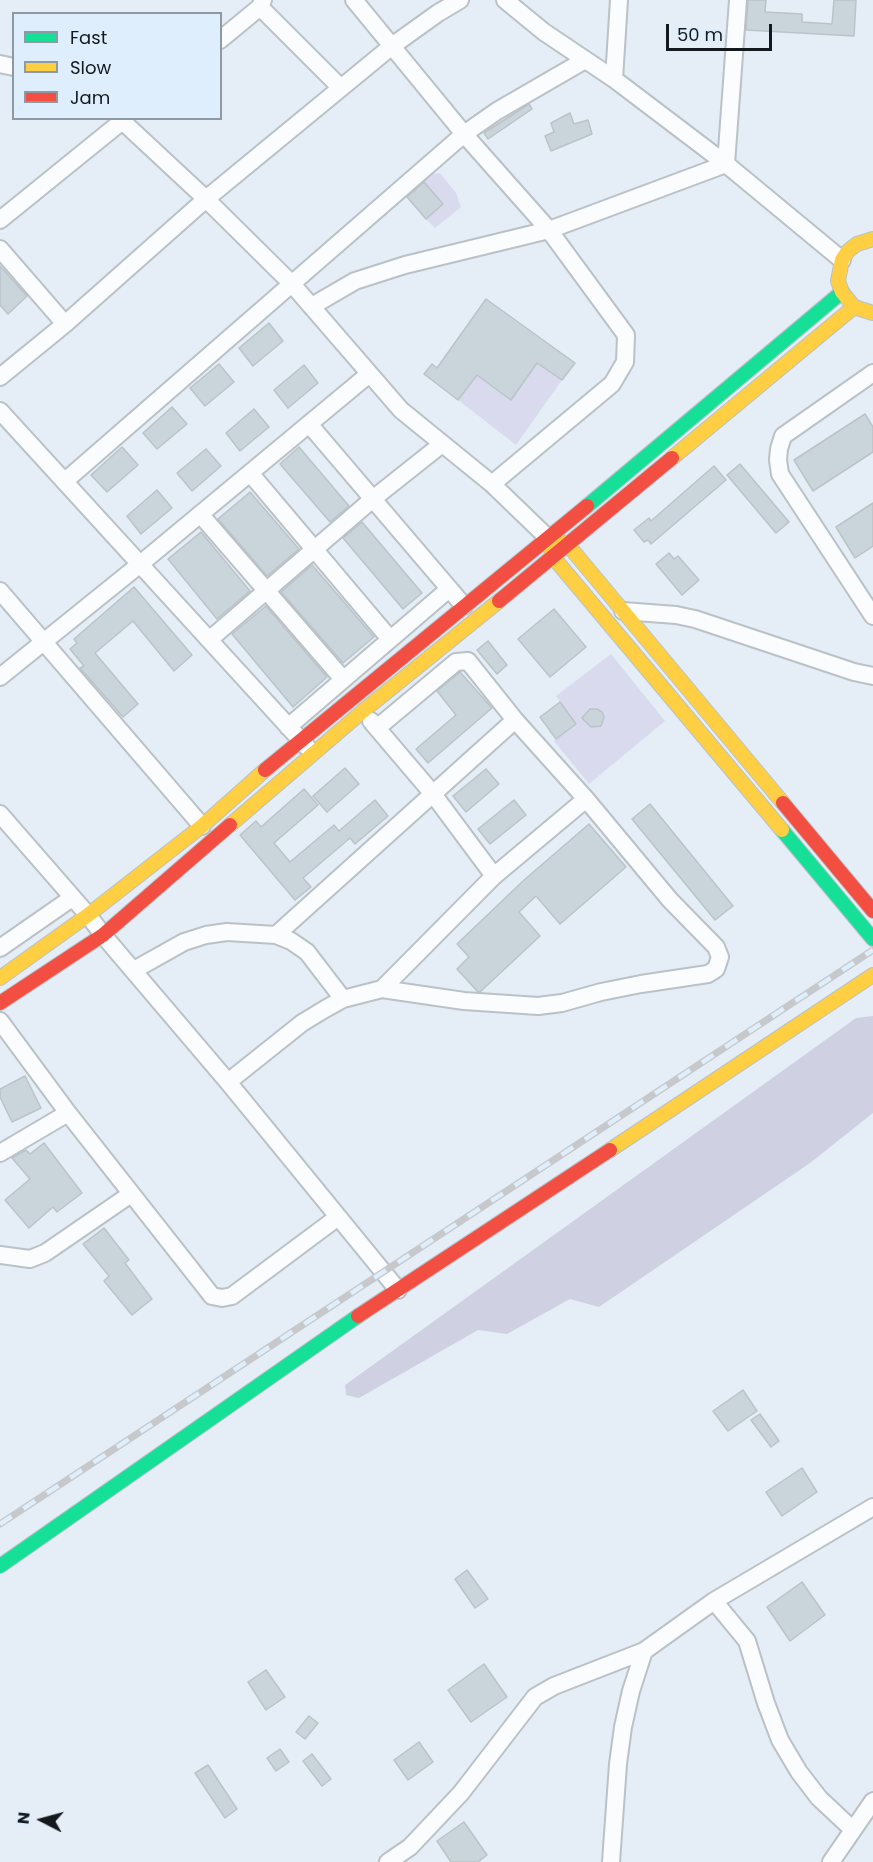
<!DOCTYPE html>
<html>
<head>
<meta charset="utf-8">
<style>
	body { margin:0 }
	#map { position:relative; width:873px; height:1862px; overflow:hidden; background:#e5eef6; font-family:Poppins,sans-serif }
	canvas { display:block }
	.legend { position:absolute; left:12px; top:12px; width:210px; height:108px; box-sizing:border-box; background:#dfeefc; border:2px solid #8e99a3; margin:0; padding:8px 10px; list-style:none; font-size:18px; color:#14191e }
	.legend li { display:flex; align-items:center; gap:12px; height:30px }
	.legend b { width:30px; border:2px solid #8e99a3 }
	.north { position:absolute; left:12px; top:1790px; width:60px; height:60px; -webkit-text-stroke:4px #dfeefc; paint-order:stroke; rotate:276deg; font-size:16px; font-weight:700; line-height:24px; text-align:center; color:#14191e }
	.north::after { content:''; display:block; margin:auto; width:21px; height:27px; background:#14191e; clip-path:polygon(50% 0,100% 100%,50% 72%,0 100%) }
	.scale { position:absolute; left:666px; top:24px; width:106px; height:27px; box-sizing:border-box; border:3px solid #14191e; border-top:0; padding-left:8px; font-size:18px; line-height:21px; white-space:nowrap; color:#14191e; -webkit-text-stroke:4px #dfeefc; paint-order:stroke }
</style>
</head>
<body>
<div id="map">
<canvas width="873" height="1862"></canvas>
<ul class="legend">
<li><b style="height:8px;background:#16e098"></b>Fast</li>
<li><b style="height:8px;background:#ffcf43"></b>Slow</li>
<li><b style="height:8px;background:#f24e42"></b>Jam</li>
</ul>
<div class="north">N</div>
<div class="scale">50 m</div>
</div>
<script>
const context = document.querySelector('canvas').getContext('2d');
context.lineJoin = 'round';
function paint(path, color) { context.fillStyle = color; context.fill(path, 'evenodd'); }
const shape = rows => new Path2D(rows.map(r => 'M' + r).join(''));
function trace(path, color, width, dash) { context.strokeStyle = color; context.lineWidth = width; context.lineCap = dash ? 'butt' : 'round'; context.setLineDash(dash || []); context.stroke(path); }
paint(shape([
	[440,173,456,193,461,207,435,228,426,219,443,204,423,181,433,174],
	[503,337,486,382,511,400,537,363,562,380,516,445,458,400],
	[611,654,665,721,589,784,554,741,576,724,556,696]
]), '#d9daee');
paint(shape([
	[873,1016,873,1113,810,1163,599,1307,570,1299,507,1334,478,1330,359,1398,346,1395,345,1385,856,1018]
]), '#d0d0e3');
const building = shape([
	[748,0,766,0,765,12,802,14,802,22,832,24,834,0,856,0,854,36,746,30,748,0],
	[529,104,532,109,488,139,484,133,529,104],
	[570,113,574,124,588,120,592,134,551,151,545,136,554,132,551,123,570,113],
	[424,182,443,204,426,219,407,197,424,182],
	[0,266,27,296,8,314,0,305,0,266],
	[486,299,575,363,562,380,537,363,511,400,477,375,458,400,424,374,432,364,437,368,486,299],
	[269,323,283,341,253,366,239,348,269,323],
	[219,364,234,382,205,406,190,388,219,364],
	[304,365,318,383,288,408,274,390,304,365],
	[172,407,187,424,157,449,143,433,172,407],
	[254,409,269,427,240,451,226,433,254,409],
	[865,414,873,427,873,452,813,491,794,460,865,414],
	[122,447,138,465,107,492,91,475,122,447],
	[299,447,349,506,330,522,280,464,299,447],
	[206,449,221,466,192,491,177,473,206,449],
	[740,464,789,522,776,533,727,475,740,464],
	[714,466,726,480,651,544,648,540,644,542,634,530,649,518,651,521,714,466],
	[157,490,172,508,141,534,127,516,157,490],
	[250,492,299,549,267,576,218,519,250,492],
	[873,503,873,546,855,558,836,527,873,503],
	[362,522,422,593,403,609,343,538,362,522],
	[201,532,250,591,217,619,168,559,201,532],
	[669,553,674,559,678,556,699,580,682,595,656,564,669,553],
	[312,565,374,637,343,663,281,592,312,565],
	[134,587,192,655,174,671,133,621,95,653,138,704,123,717,80,668,84,666,70,649,77,643,74,639,134,587],
	[266,606,327,677,293,707,232,634,266,606],
	[554,609,586,647,550,677,518,639,554,609],
	[488,641,507,665,497,674,477,650,488,641],
	[460,672,492,708,428,763,416,749,456,715,437,691,460,672],
	[560,702,576,724,556,739,540,717,560,702],
	[590,709,597,709,602,712,604,717,601,726,591,727,582,718,590,709],
	[345,768,359,784,327,812,313,796,345,768],
	[486,769,499,784,466,812,453,796,486,769],
	[304,789,318,805,274,843,290,862,334,825,339,831,375,800,388,816,355,844,350,838,303,878,311,887,295,900,240,835,256,821,261,827,304,789],
	[514,800,526,815,490,844,478,829,514,800],
	[650,804,733,906,715,920,632,819,650,804],
	[589,824,626,867,560,924,536,896,519,912,540,936,480,992,477,991,457,969,469,957,457,944,523,881,589,824],
	[25,1076,41,1108,12,1122,0,1097,0,1089,25,1076],
	[44,1143,82,1193,57,1212,53,1207,29,1228,5,1200,30,1179,12,1158,26,1150,30,1154,44,1143],
	[104,1228,129,1260,125,1263,152,1299,132,1315,104,1281,109,1276,83,1244,104,1228],
	[743,1390,757,1411,728,1431,713,1411,743,1390],
	[760,1414,779,1441,771,1447,751,1420,760,1414],
	[802,1468,817,1492,782,1516,766,1492,802,1468],
	[467,1570,488,1599,475,1608,455,1579,467,1570],
	[802,1582,825,1615,790,1641,767,1607,802,1582],
	[484,1664,507,1697,471,1722,448,1690,484,1664],
	[266,1670,285,1697,266,1710,248,1682,266,1670],
	[309,1716,318,1723,305,1739,296,1732,309,1716],
	[419,1742,433,1762,408,1780,394,1760,419,1742],
	[280,1749,289,1762,276,1771,267,1758,280,1749],
	[312,1754,331,1779,322,1786,303,1761,312,1754],
	[208,1765,237,1809,225,1818,195,1773,208,1765],
	[464,1822,487,1855,478,1862,451,1862,437,1841,464,1822]
]);
paint(building, '#cad5db');
trace(building, '#bbc3c8', 1.5);
const street = shape([
	[354,0,464,134,549,230,626,335,625,362,612,384,492,484],
	[505,0,544,32,614,79,726,164,842,260],
	[260,7,341,88],
	[220,40,260,7,263,0],
	[0,64,14,67],
	[614,79,619,0],
	[119,118,206,199,292,284,401,410,492,484,548,538],
	[0,220,126,118],
	[0,249,65,324],
	[312,306,355,281,405,265,549,230,726,164,738,0],
	[873,373,783,436,779,449,778,460,780,474,873,616],
	[0,377,65,324,206,199,392,46,438,13,460,0],
	[0,411,307,747],
	[309,424,464,606],
	[250,473,390,639],
	[65,481,464,134,497,111,585,60],
	[200,514,342,678],
	[0,591,202,826],
	[623,611,676,615,695,619,854,672,873,676],
	[209,640,374,498,442,444],
	[0,677,139,565,368,375],
	[371,721,433,794,494,876],
	[288,727,449,589],
	[0,814,88,915,103,935,228,1082,398,1290],
	[276,935,515,720],
	[0,948,72,898],
	[134,970,184,942,206,935,227,932,276,935,291,941,307,952,343,999],
	[382,989,494,876,586,799],
	[0,1021,68,1113,0,1153],
	[228,1082,302,1023,325,1009,343,999,382,989,464,1001,538,1006,562,1003,601,992,641,984,708,974,716,969,720,957,716,947,670,900,586,799,515,720,468,661,456,662,377,728],
	[68,1113,212,1296,222,1298,232,1296,338,1217],
	[0,1255,30,1259,45,1253,131,1194],
	[714,1601,747,1641,766,1703,780,1740,799,1772,819,1798,852,1829],
	[388,1862,410,1847,461,1793,535,1697,554,1686,644,1651,714,1601,873,1507],
	[611,1862,618,1764,623,1727,631,1691,644,1651],
	[831,1862,873,1801]
]);
const fast = shape([
	[587,506,842,292],
	[782,830,873,939],
	[0,1566,358,1316]
]);
const slow = shape([
	[873,239,857,244,848,251,842,260,838,281,842,292,854,307,873,313],
	[672,458,854,307],
	[555,540,568,545,783,803],
	[549,542,553,557,782,830],
	[230,825,363,711,499,601],
	[0,978,88,915,202,826,265,770],
	[610,1150,873,975]
]);
const jam = shape([
	[499,601,672,458],
	[265,770,587,506],
	[783,803,873,911],
	[0,1003,103,935,230,825],
	[358,1316,610,1150]
]);
trace(street, '#bac1c7', 20);
trace(fast, '#bac1c7', 16);
trace(slow, '#bac1c7', 16);
trace(jam, '#bac1c7', 16);
trace(street, '#fbfcfe', 16);
trace(fast, '#16e098', 14);
trace(slow, '#ffcf43', 14);
trace(jam, '#f24e42', 14);
const rail = shape([
	[0,1524,873,950]
]);
trace(rail, '#c6c8cb', 7);
trace(rail, '#dfeefc', 4.5, [14]);
</script>
</body>
</html>
